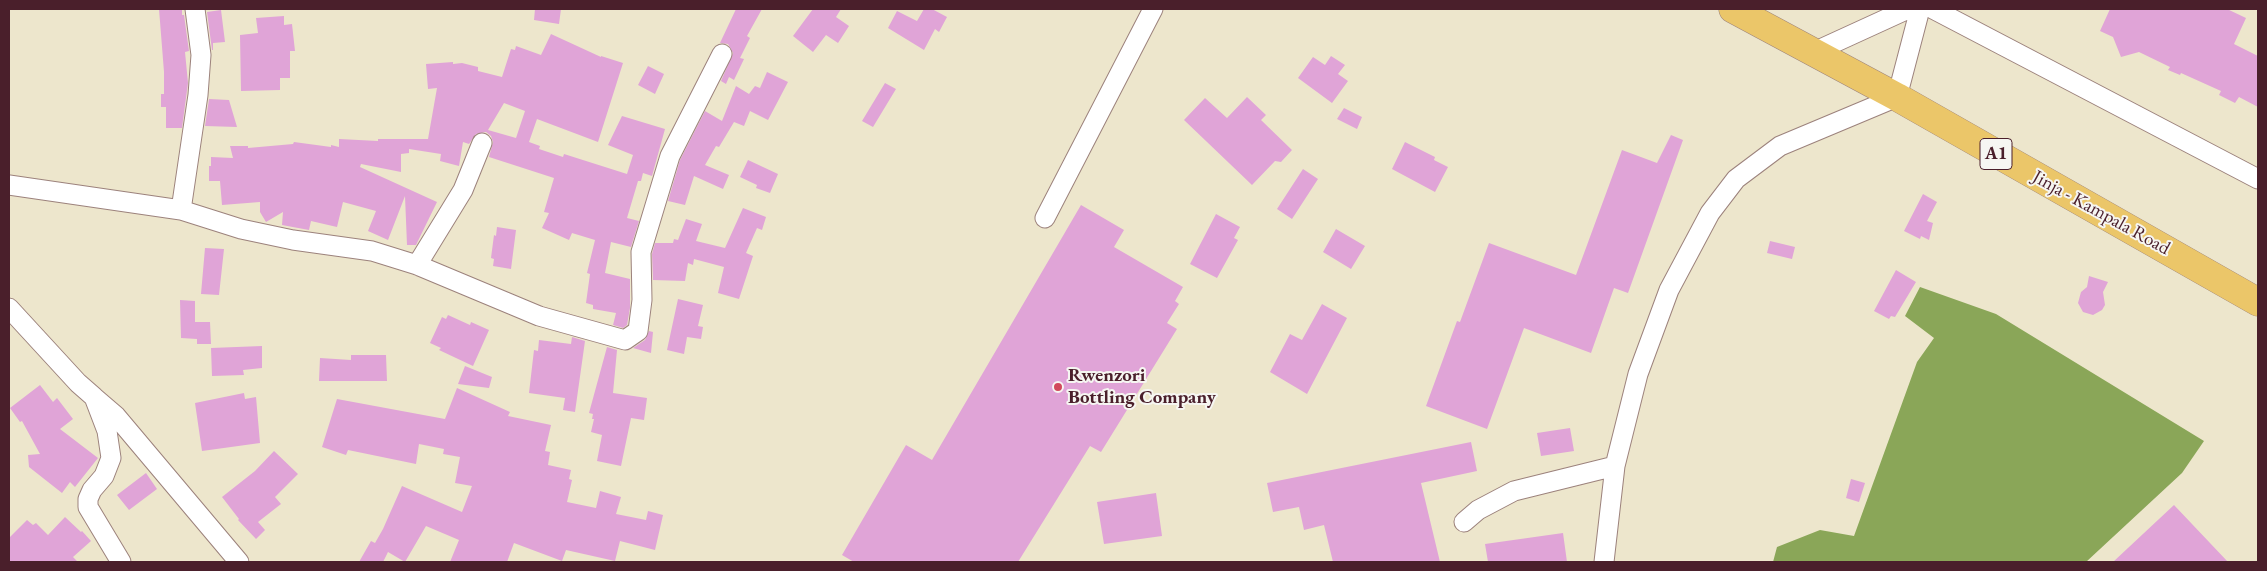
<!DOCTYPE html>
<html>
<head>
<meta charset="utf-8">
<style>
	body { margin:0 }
	#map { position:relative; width:2267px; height:571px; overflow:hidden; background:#ede6cc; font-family:"EB Garamond",serif }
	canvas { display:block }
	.frame { position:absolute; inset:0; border:10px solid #4a1f2b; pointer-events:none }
</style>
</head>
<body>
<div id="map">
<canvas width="2267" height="571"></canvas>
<div class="frame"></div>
</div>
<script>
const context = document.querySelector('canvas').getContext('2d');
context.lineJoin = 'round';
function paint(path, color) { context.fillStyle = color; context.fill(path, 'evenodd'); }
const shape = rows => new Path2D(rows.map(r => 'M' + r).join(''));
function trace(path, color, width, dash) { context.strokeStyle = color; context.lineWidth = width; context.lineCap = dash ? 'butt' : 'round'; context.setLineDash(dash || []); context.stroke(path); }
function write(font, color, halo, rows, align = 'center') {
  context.font = font + ' "EB Garamond",serif'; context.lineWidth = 4; context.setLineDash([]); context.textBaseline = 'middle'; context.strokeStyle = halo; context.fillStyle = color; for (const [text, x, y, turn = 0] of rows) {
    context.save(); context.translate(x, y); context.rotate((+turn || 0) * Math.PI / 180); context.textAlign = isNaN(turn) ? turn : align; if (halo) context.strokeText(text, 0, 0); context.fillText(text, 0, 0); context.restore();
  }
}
paint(shape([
	[1920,287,1996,314,2204,441,2182,473,2086,562,1773,562,1777,547,1820,530,1854,536,1917,362,1934,338,1905,316]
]), '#8aa658');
paint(shape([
	[159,9,182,9,182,15,184,15,189,51,185,52,188,83,182,128,166,128,166,107,161,107,161,94,164,94,164,72],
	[535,9,561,9,559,24,534,20],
	[736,9,762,9,747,36,750,38,740,58,744,59,734,80,729,77,726,84,721,81,733,53,728,44,720,43],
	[813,9,841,9,836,17,849,26,838,43,826,35,813,52,793,36],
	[924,9,932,9,947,17,939,32,935,29,924,50,888,28,897,11,917,21],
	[2110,9,2227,9,2246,18,2234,44,2258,56,2258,107,2239,97,2235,103,2219,95,2221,91,2181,73,2180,75,2168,70,2170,67,2139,52,2121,57,2113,37,2100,31],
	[221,10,225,42,213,43,213,50,212,50,207,12],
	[284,16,284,25,292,24,295,51,290,51,290,78,280,78,280,90,241,91,240,35,258,33,256,18],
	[551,34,601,57,601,56,623,63,598,142,537,119,529,142,540,146,539,149,563,157,564,154,627,174,633,155,608,145,622,116,665,129,652,176,643,173,641,181,638,181,627,218,639,221,631,247,611,242,605,273,630,279,630,308,627,325,623,328,613,325,616,313,593,309,593,305,586,303,590,274,587,273,595,240,572,233,569,240,542,228,549,213,544,212,554,178,489,157,493,142,491,136,486,132,476,134,469,144,463,142,459,166,440,161,441,154,409,149,409,153,401,154,401,172,361,164,360,167,437,202,416,245,407,245,405,196,388,240,368,231,376,211,343,202,337,227,311,221,309,230,282,225,283,212,266,222,260,212,260,202,222,205,220,181,209,181,209,166,211,166,211,157,233,158,230,146,248,146,248,148,293,144,294,142,331,147,331,145,339,147,339,139,378,141,378,139,428,139,437,88,428,89,426,64,453,62,453,64,462,63,478,67,478,71,502,77,511,49,515,50,516,46,541,55],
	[504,103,525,111,516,138,488,130],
	[1331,56,1345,65,1338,74,1348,81,1332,103,1298,78,1313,57,1325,65],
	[648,66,664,74,655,94,638,85],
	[767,72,788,82,768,120,750,111,744,126,734,122,719,147,716,146,705,165,729,175,723,189,694,176,685,205,668,201,680,160,705,111,722,121,736,86,749,94,755,86,760,88],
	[885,83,896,89,873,127,862,121],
	[1247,97,1266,115,1261,120,1292,150,1281,162,1275,161,1252,185,1184,120,1205,98,1227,118],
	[209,99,229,100,237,127,205,126],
	[1344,108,1362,117,1357,129,1337,119],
	[1671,135,1683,140,1628,293,1614,288,1591,353,1524,328,1487,429,1426,406,1457,321,1460,322,1489,243,1576,275,1622,150,1657,163],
	[1405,142,1435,157,1434,160,1448,167,1435,192,1392,169],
	[748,160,778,174,770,193,756,188,757,185,740,177],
	[1303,169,1318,179,1292,219,1277,209],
	[1923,194,1937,202,1927,221,1933,223,1929,240,1921,236,1920,239,1904,231],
	[1081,205,1124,230,1114,247,1183,287,1175,301,1179,304,1167,323,1177,329,1101,452,1090,446,1018,562,854,562,842,555,906,445,932,460],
	[743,208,766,217,762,230,757,228,746,253,753,256,739,299,718,293,724,267,694,259,693,265,688,263,685,281,653,280,652,254,655,243,673,243,674,239,678,240,686,219,702,224,696,241,725,248],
	[1216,214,1240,227,1234,238,1238,240,1217,278,1190,264],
	[497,227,516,230,511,269,493,266,494,259,491,258,494,235,496,236],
	[1336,229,1365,246,1351,269,1323,252],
	[1770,241,1795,247,1792,259,1767,253],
	[205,248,224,249,219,295,201,294],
	[1896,270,1916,282,1895,317,1891,316,1889,319,1874,311],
	[2089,276,2108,282,2103,292,2105,305,2102,310,2093,315,2083,312,2078,303,2081,292,2087,287],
	[678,299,703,305,698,326,703,327,701,339,687,337,684,354,667,350],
	[180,300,195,301,195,322,210,322,211,344,197,344,197,339,181,338],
	[1322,304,1347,318,1307,394,1270,372,1290,334,1302,340],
	[448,315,470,325,471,322,489,330,473,366,439,350,441,348,430,343,442,317,446,319],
	[649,331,653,332,651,353,633,348,645,340],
	[572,337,585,341,575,412,563,410,565,398,529,393,534,350,538,351,539,340,571,344],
	[262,346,262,368,243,370,244,375,212,376,211,348],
	[607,347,617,350,613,393,647,398,644,420,631,418,621,466,597,461,602,435,591,432,594,419,592,419,593,414,589,413],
	[351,355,386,355,387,381,319,381,320,358,351,360],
	[465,366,492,377,489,388,458,384],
	[40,385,53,402,57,398,73,419,60,429,98,458,75,487,70,482,62,493,29,467,28,455,40,454,22,421,20,422,10,408],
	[457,388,510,412,508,416,551,425,545,451,550,452,548,465,571,470,569,479,572,480,567,502,596,508,600,491,621,497,616,514,646,520,648,511,663,515,655,550,620,541,615,561,566,550,562,561,514,543,507,562,450,562,459,540,426,526,405,562,388,552,383,562,359,562,371,541,375,543,383,529,402,486,462,512,472,486,455,483,460,457,443,454,444,449,419,444,416,464,348,450,346,455,322,447,337,399,445,419],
	[244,393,245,399,256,397,260,443,202,451,195,403],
	[1570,428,1574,451,1541,456,1537,433],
	[1471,442,1477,471,1421,483,1440,562,1333,562,1324,525,1304,530,1299,507,1273,512,1267,483],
	[274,451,298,474,275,497,281,504,258,522,265,530,256,539,238,520,239,519,222,497,255,471],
	[146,473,157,489,129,510,117,495],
	[1851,479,1865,483,1859,502,1846,498],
	[1156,493,1162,536,1104,544,1097,502],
	[2174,505,2228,562,2113,562],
	[65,517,81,532,82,531,91,541,73,557,78,562,9,562,9,538,27,520,33,525,36,523,48,535],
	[1563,533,1567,562,1488,562,1485,544]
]), '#e0a4d7');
const minor = shape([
	[1933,9,2258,179],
	[1814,52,1908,9],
	[9,185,181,210,241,229,293,240,372,251,417,265,539,316,625,340,638,331,642,300,641,252,670,156,722,54],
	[181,210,198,95,201,55,195,9],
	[1045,218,1153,9],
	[417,265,463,190,482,143],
	[9,308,78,383,94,397,107,431,111,458,104,476,92,490,88,499,88,507,121,562],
	[95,398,116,416,239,562],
	[1464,522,1478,510,1514,491,1615,466],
	[1604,562,1615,466,1638,374,1669,290,1710,213,1736,179,1780,146,1897,97,1920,9]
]);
const highway = shape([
	[1733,9,1897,97,2258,302]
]);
trace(minor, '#9c827c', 21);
trace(highway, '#9c827c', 29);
trace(minor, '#fff', 19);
trace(highway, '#ebc669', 28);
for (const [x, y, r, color] of [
	[1058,387,5,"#d1495b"]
]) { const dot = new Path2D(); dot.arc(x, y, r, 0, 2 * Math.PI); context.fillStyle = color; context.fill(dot); trace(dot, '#f6f6f2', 2); }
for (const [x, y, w] of [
	[1996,154,32]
]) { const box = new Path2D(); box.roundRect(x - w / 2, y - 15.5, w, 31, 4); context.fillStyle = '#f6f6f2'; context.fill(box); trace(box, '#4a1f2b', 1); }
write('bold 18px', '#4a1f2b', null, [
	["A1",1996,154]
]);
write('19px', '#4a1f2b', '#f6f6f2', [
	["Jinja - Kampala Road",2101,213,29]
]);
write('bold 19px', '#4a1f2b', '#f6f6f2', [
	["Rwenzori",1068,376],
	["Bottling Company",1068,398]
], 'left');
</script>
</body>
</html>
